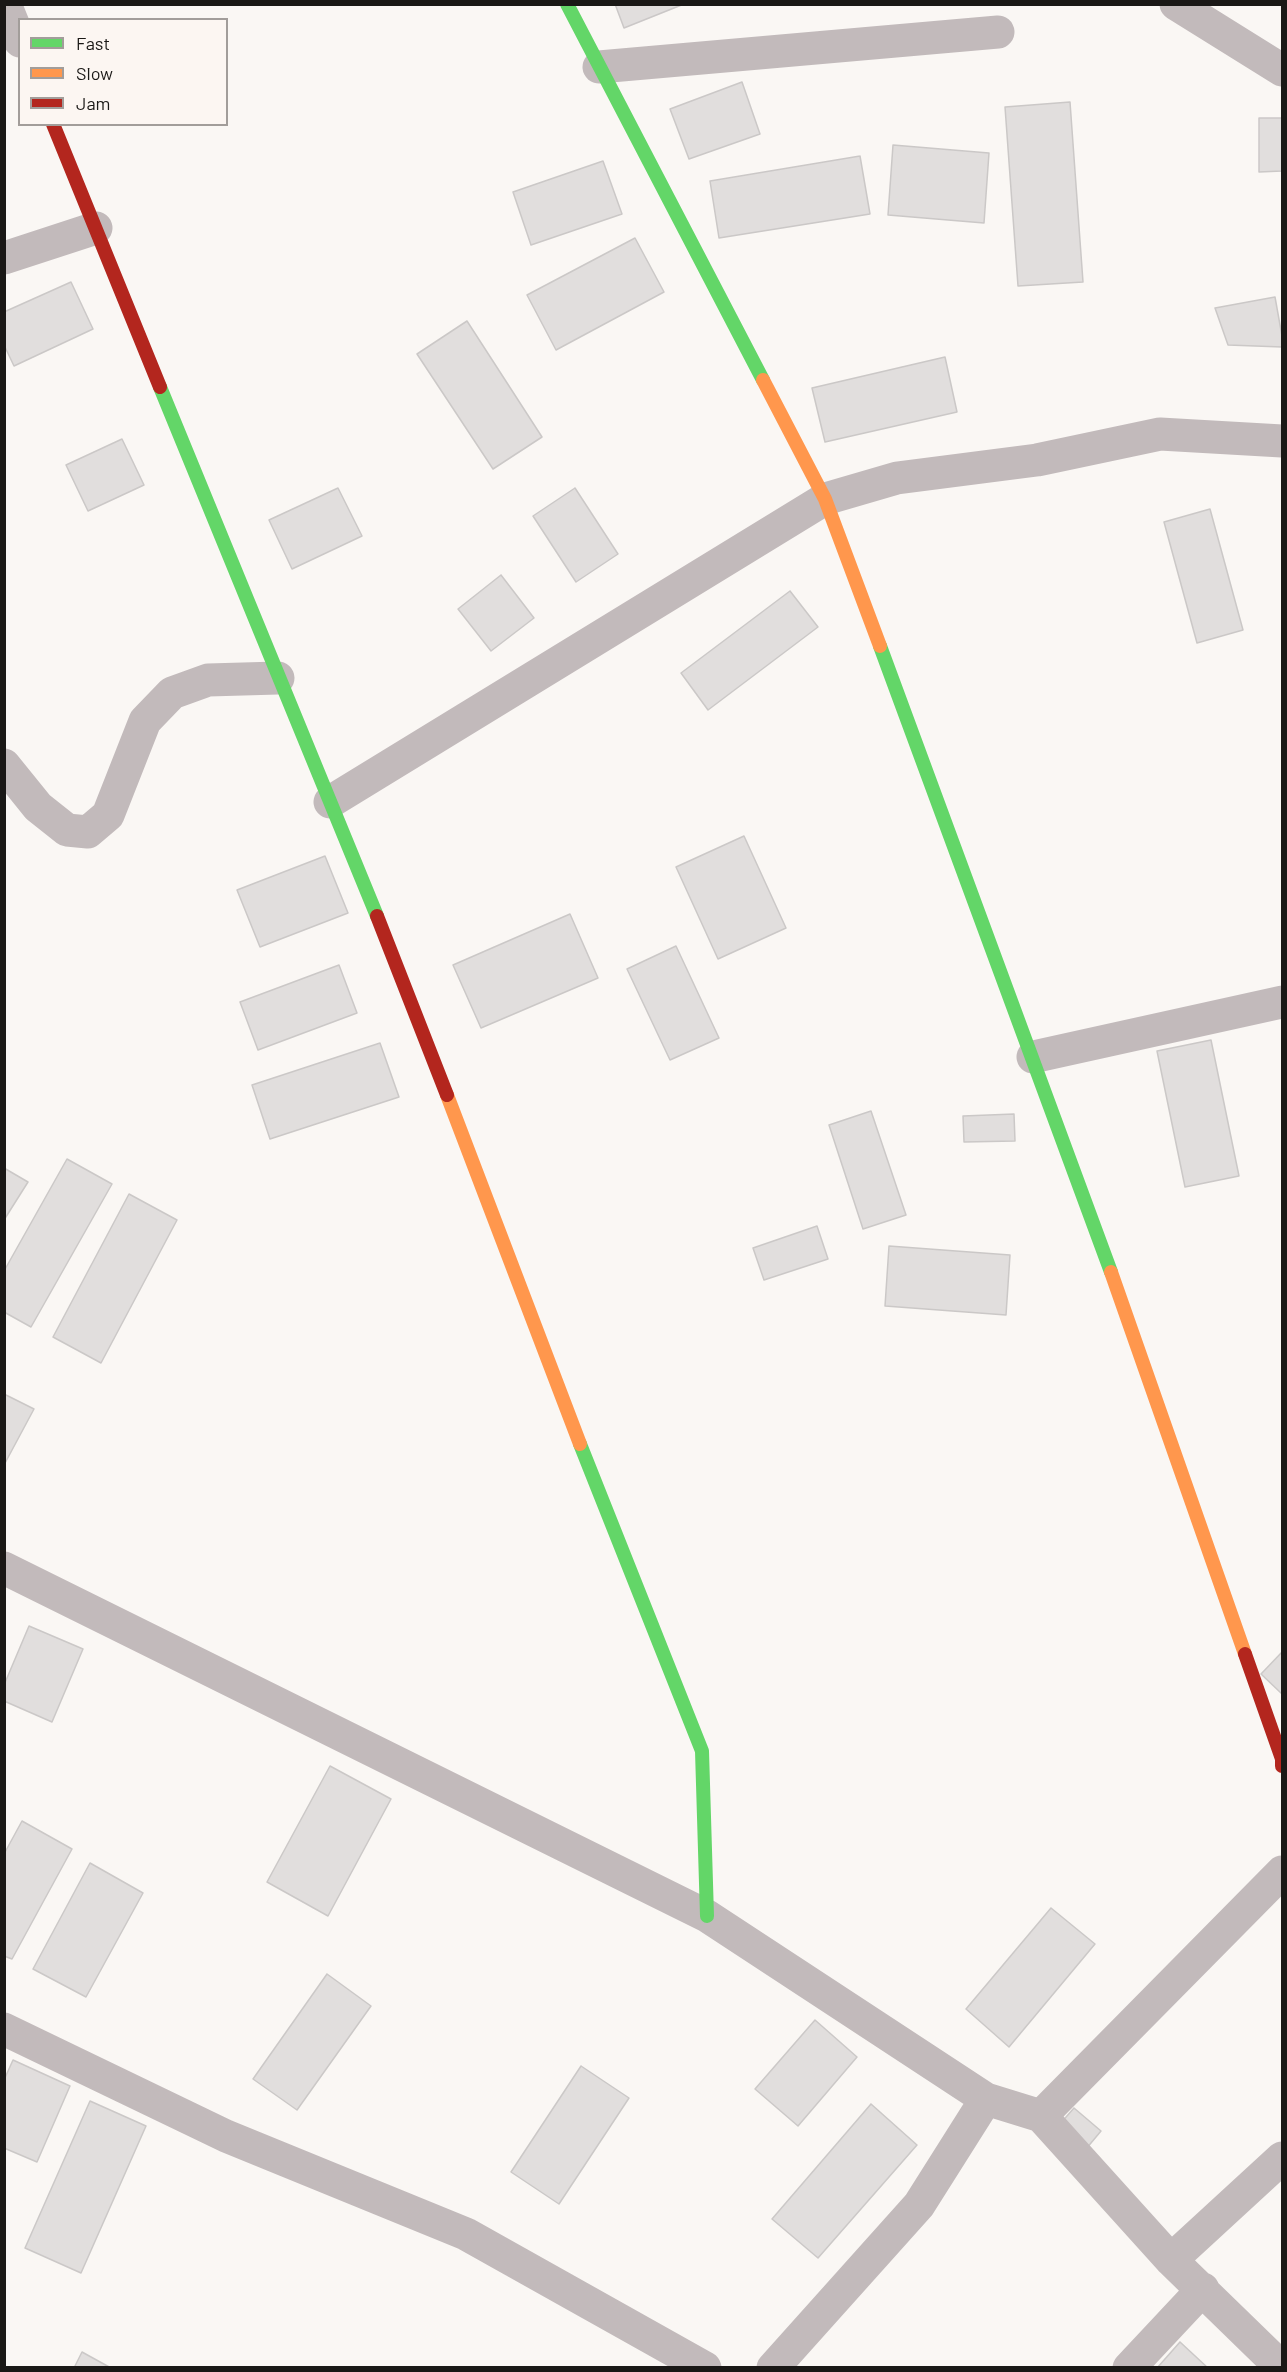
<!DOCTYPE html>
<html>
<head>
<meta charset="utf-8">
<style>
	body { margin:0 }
	#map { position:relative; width:1287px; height:2372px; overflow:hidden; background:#faf7f4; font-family:Barlow,sans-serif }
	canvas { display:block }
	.frame { position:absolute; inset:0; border:6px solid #1a1816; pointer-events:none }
	.legend { position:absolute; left:18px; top:18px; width:210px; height:108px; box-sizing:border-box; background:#fcf6f2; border:2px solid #a29d9a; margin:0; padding:8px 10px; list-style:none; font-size:18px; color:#1a1816 }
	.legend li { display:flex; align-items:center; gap:12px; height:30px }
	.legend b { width:30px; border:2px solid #a29d9a }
</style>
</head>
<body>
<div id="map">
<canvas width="1287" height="2372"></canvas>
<div class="frame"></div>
<ul class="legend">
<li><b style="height:8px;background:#63d668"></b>Fast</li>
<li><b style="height:8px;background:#ff974d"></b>Slow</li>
<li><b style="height:8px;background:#b3261e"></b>Jam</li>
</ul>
</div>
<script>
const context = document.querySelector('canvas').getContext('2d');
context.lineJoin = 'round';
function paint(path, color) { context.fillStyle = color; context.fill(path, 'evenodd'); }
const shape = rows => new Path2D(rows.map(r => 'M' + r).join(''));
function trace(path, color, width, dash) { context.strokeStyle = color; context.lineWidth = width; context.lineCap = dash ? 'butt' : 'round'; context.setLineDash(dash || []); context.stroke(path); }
const building = shape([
	[615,4,684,4,624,28,615,4],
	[742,82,760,134,689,159,670,109,742,82],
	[1070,102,1083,282,1018,286,1005,107,1070,102],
	[1259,118,1282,118,1282,171,1259,172,1259,118],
	[893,145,989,153,984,223,888,215,893,145],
	[860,156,870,214,719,238,710,181,860,156],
	[603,161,622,214,531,245,513,192,603,161],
	[635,238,664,292,556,350,527,295,635,238],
	[71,282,93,329,14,366,4,345,4,312,71,282],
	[1275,297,1282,336,1282,347,1228,345,1215,308,1275,297],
	[467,321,542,437,493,469,417,354,467,321],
	[945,357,957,412,825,442,812,388,945,357],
	[122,439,144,485,88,511,66,465,122,439],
	[338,488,362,536,292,569,269,520,338,488],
	[575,488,618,554,576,582,533,516,575,488],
	[1210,509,1243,630,1197,643,1164,522,1210,509],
	[501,575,534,618,491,651,458,609,501,575],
	[790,591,818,627,708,710,681,673,790,591],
	[744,836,786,928,718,959,676,867,744,836],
	[325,856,348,913,260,947,237,890,325,856],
	[570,914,598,978,481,1028,453,965,570,914],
	[676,946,719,1038,670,1060,627,969,676,946],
	[339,965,357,1013,258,1050,240,1002,339,965],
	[1211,1040,1239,1176,1185,1187,1157,1051,1211,1040],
	[380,1043,399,1097,270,1139,252,1085,380,1043],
	[871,1111,906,1215,863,1229,829,1125,871,1111],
	[1014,1114,1015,1141,964,1142,963,1116,1014,1114],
	[67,1159,112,1184,31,1327,4,1312,4,1271,67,1159],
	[4,1168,28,1182,4,1220,4,1168],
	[129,1194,177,1220,101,1363,53,1337,129,1194],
	[817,1226,828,1259,764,1280,753,1248,817,1226],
	[889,1246,1010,1255,1006,1315,885,1306,889,1246],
	[4,1394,34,1409,4,1465,4,1394],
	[29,1626,83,1649,52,1722,4,1701,4,1685,29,1626],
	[1282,1652,1282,1694,1261,1674,1282,1652],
	[330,1766,391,1799,328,1916,267,1882,330,1766],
	[22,1821,72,1849,12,1959,4,1956,4,1854,22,1821],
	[90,1863,143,1893,86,1997,33,1969,90,1863],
	[1051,1908,1095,1944,1009,2047,966,2009,1051,1908],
	[327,1974,371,2006,297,2110,253,2079,327,1974],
	[815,2020,857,2057,798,2126,755,2089,815,2020],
	[13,2060,70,2086,37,2162,4,2148,4,2080,13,2060],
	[581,2066,629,2098,559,2204,511,2172,581,2066],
	[90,2101,146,2126,81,2273,25,2248,90,2101],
	[871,2104,917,2145,818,2258,772,2219,871,2104],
	[1074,2108,1101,2131,1086,2149,1059,2125,1074,2108],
	[1180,2342,1208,2368,1157,2368,1180,2342],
	[82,2352,111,2368,74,2368,82,2352]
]);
paint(building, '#e1dedd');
trace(building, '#cbc8c7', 1.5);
trace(shape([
	[5,4,20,41],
	[1176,4,1282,70],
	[599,67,998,32],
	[4,258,96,228],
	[4,765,38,807,67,830,88,832,108,815,145,721,172,693,208,680,278,678],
	[330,802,825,499,897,478,1037,460,1160,434,1282,441],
	[1033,1057,1282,1002],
	[4,1568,707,1916,986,2099,1041,2116,1171,2260,1282,2368],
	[4,2029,226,2136,466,2234,705,2368],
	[1041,2116,1282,1872],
	[1171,2260,1282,2158],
	[773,2368,919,2205,986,2099],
	[1129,2368,1203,2289]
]), '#c2babb', 33);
trace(shape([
	[567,4,763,380],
	[160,387,377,916],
	[880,646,1111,1272],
	[580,1444,702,1751,707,1916]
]), '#63d668', 14);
trace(shape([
	[763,380,825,499,880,646],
	[447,1095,580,1444],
	[1111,1272,1245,1654]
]), '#ff974d', 14);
trace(shape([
	[53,124,160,387],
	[377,916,447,1095],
	[1245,1654,1282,1759,1282,1766]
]), '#b3261e', 14);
</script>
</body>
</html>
